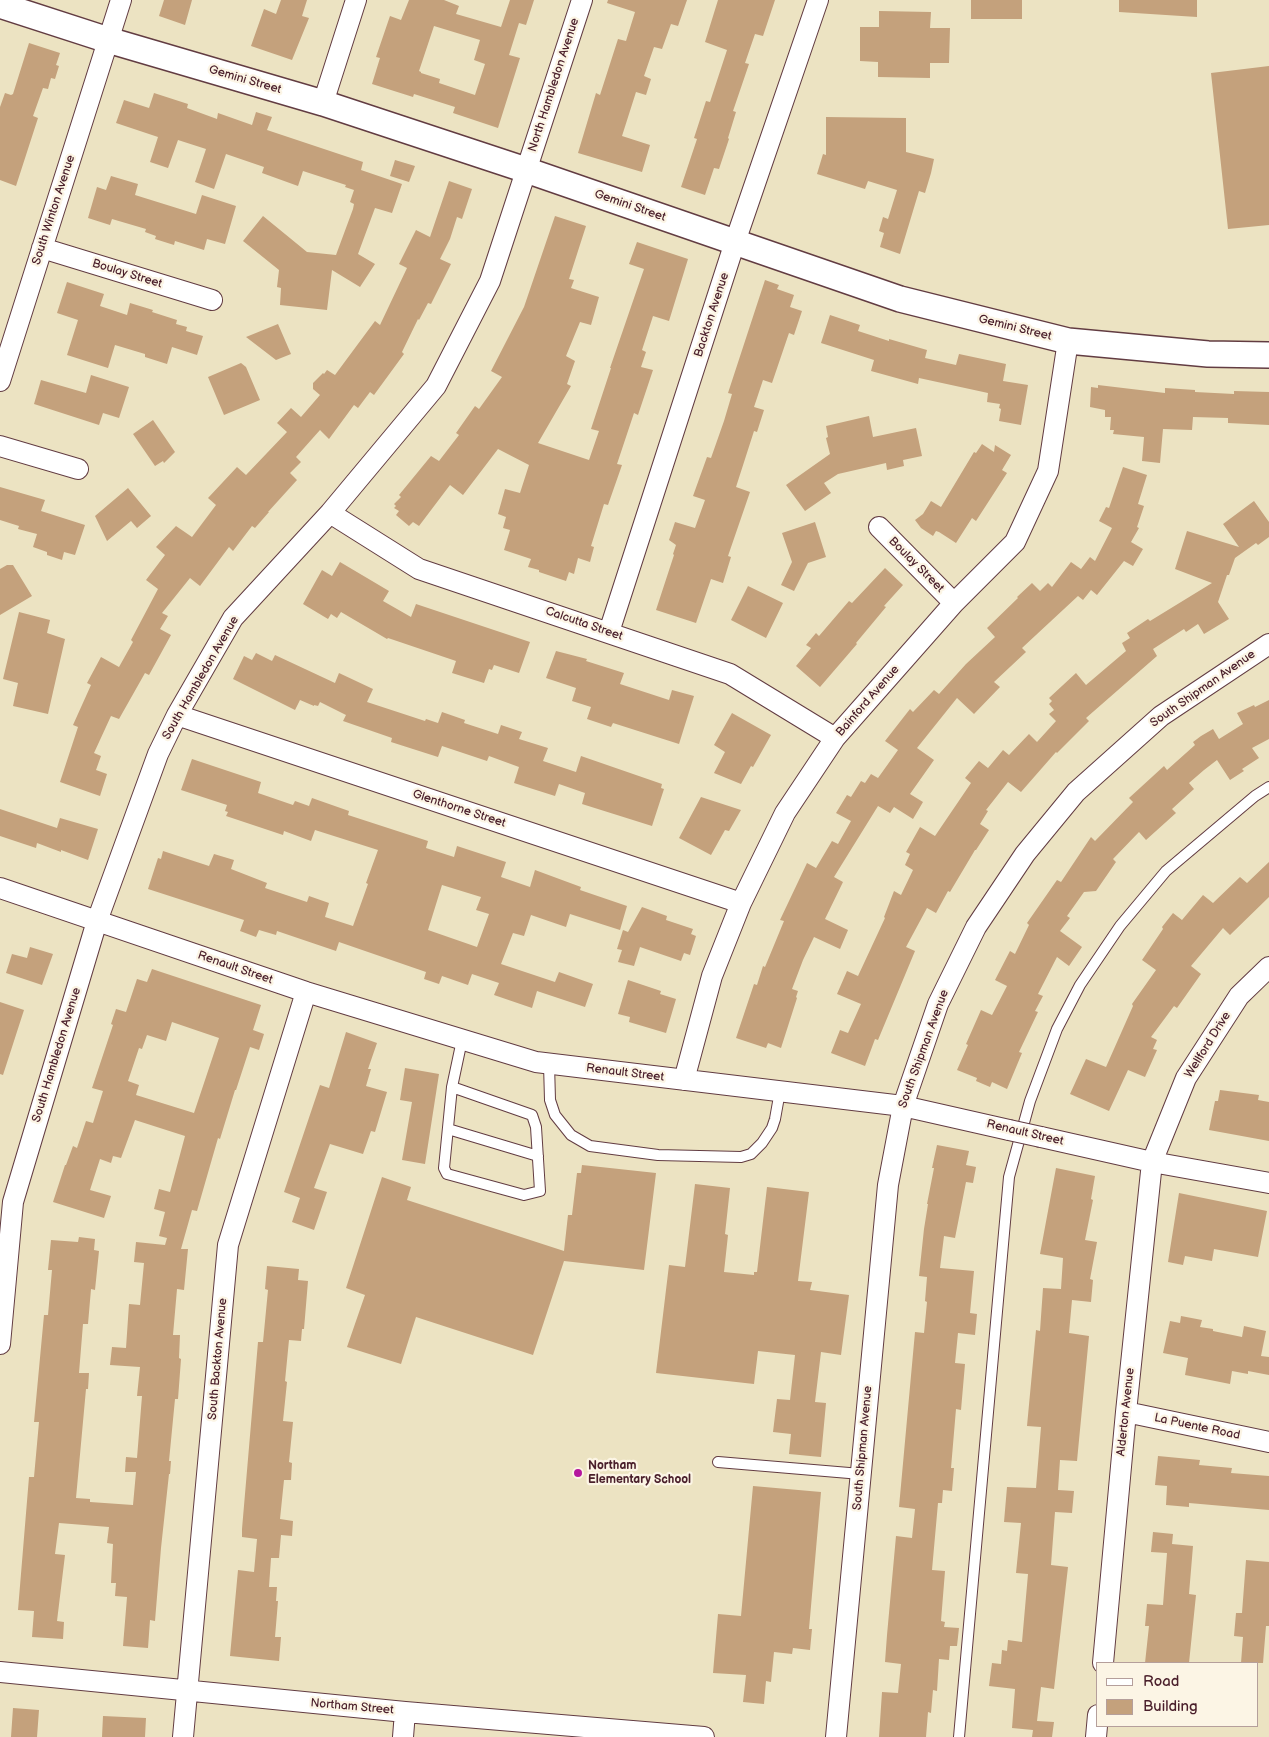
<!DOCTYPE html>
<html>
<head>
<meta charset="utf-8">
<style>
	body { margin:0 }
	#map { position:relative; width:1269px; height:1737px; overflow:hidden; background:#ece3c2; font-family:"Balsamiq Sans",sans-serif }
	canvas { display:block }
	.legend { position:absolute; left:1096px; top:1662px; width:162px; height:65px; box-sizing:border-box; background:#fcf5e5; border:1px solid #b59f9b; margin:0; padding:6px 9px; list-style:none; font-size:15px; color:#4a1f2b }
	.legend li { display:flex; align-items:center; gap:10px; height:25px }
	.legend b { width:25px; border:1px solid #b59f9b }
</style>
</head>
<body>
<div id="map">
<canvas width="1269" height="1737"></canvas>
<ul class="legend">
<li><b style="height:6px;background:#fff"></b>Road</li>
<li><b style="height:14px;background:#c4a17c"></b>Building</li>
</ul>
</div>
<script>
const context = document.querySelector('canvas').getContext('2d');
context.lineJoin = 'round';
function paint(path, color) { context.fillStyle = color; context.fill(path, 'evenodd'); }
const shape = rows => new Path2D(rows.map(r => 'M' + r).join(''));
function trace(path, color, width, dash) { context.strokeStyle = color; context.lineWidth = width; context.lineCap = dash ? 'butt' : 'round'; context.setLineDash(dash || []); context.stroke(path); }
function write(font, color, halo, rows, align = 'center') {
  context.font = font + ' "Balsamiq Sans",sans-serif'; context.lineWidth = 4.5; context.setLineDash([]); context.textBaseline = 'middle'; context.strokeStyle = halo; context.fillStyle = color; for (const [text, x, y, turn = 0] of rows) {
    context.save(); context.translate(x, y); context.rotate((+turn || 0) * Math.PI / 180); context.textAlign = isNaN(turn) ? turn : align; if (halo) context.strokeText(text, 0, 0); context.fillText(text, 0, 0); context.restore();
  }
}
paint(shape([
	[164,0,192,0,185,25,159,16],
	[281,0,307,0,302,16,309,18,292,60,251,46,264,9,276,14],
	[409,0,444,0,459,6,456,14,501,27,510,0,534,0,526,25,519,23,509,55,520,58,498,128,453,113,455,107,414,94,413,97,372,84,380,58,376,57,390,16,401,20],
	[434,26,480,40,474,60,485,64,475,95,439,83,440,79,421,73,421,72,419,71],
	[608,0,687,0,678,26,671,24,662,49,654,47,644,76,651,79,646,95,636,92,622,136,650,145,642,172,578,153,596,93,600,95,618,39,626,41,635,12,607,3],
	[718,0,775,0,763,36,755,34,745,63,749,64,733,111,736,112,728,138,729,139,719,169,714,168,705,195,681,187,697,139,694,138,706,101,710,102,727,50,705,42],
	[971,0,1022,0,1022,19,971,19],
	[1119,0,1197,0,1197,17,1119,12],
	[879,11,931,12,930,28,950,28,949,63,930,63,930,78,878,77,878,62,860,61,860,27,879,27],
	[29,43,60,53,56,65,59,66,55,79,51,78,48,89,43,88,33,116,38,118,16,186,0,180,0,107,5,93,11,95,13,94],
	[1269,66,1269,225,1228,229,1211,73],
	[154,93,188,104,187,108,217,119,218,113,252,125,256,112,272,117,267,130,363,162,361,170,402,184,392,213,375,208,358,254,375,264,360,287,332,270,327,310,280,305,281,288,277,287,279,270,243,241,263,216,307,252,336,255,353,209,354,204,350,202,354,190,345,187,346,185,303,171,298,186,262,173,264,167,226,154,214,189,195,182,206,149,178,140,168,168,150,162,158,137,116,123,124,100,149,108],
	[826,117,906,118,906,152,934,159,931,173,925,193,919,191,900,254,880,247,884,233,879,231,883,217,888,219,897,190,868,181,865,189,817,174,823,154,826,155],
	[395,160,415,166,409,182,390,176],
	[111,176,138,184,135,195,196,214,202,195,236,206,225,244,207,239,204,250,175,241,174,245,155,239,156,236,145,232,146,229,112,219,110,225,88,218,97,187,106,190],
	[449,181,472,189,462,219,457,217,450,239,440,259,451,264,431,304,428,303,419,320,418,319,402,352,404,354,374,395,370,392,358,408,354,405,329,439,320,430,296,457,301,462,290,473,297,480,268,512,269,512,255,528,252,526,233,551,229,547,200,586,190,578,162,613,168,616,160,629,171,635,149,675,145,673,119,719,111,716,94,753,101,756,96,770,107,774,100,796,60,782,78,727,73,725,91,685,87,683,101,657,119,667,133,642,131,640,158,589,146,580,165,555,156,547,176,526,192,537,216,505,208,498,237,467,246,475,287,432,277,423,291,408,301,417,320,395,313,389,313,383,323,373,324,374,327,370,335,375,375,321,380,325,407,268,399,264,416,230,430,237],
	[555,216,586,226,569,279,574,280,571,288,599,297,591,325,580,322,566,356,575,361,567,384,571,386,538,443,589,460,599,431,591,429,611,368,610,368,644,269,629,264,637,242,688,259,669,321,653,316,642,350,646,352,641,367,653,370,638,415,634,413,617,464,622,465,608,505,604,504,591,546,594,547,590,562,578,558,574,574,569,572,566,581,539,572,539,570,528,567,531,559,504,550,510,530,503,528,506,517,498,514,505,489,520,493,529,465,498,449,463,495,450,485,419,526,413,522,409,526,396,515,399,511,394,508,396,506,394,504,401,497,399,495,431,456,439,461,459,435,456,433,475,406,479,409,502,377,491,371,524,307],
	[765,280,779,285,777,289,794,295,790,307,802,311,794,335,789,333,772,383,763,380,754,407,764,410,757,432,754,431,736,487,750,492,728,556,731,557,723,583,711,579,696,623,656,610,674,555,673,554,676,545,669,540,675,522,695,528,705,500,693,496,707,457,711,458,724,421,732,394,728,393],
	[67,282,104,294,100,306,127,315,130,303,153,310,152,312,177,320,176,324,187,327,186,331,203,336,197,355,172,347,167,364,145,357,145,354,115,345,108,368,67,355,78,320,57,313],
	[830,315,860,325,858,331,889,341,889,339,927,350,925,358,956,365,959,354,1006,364,1003,381,1028,385,1021,425,999,421,1001,409,999,408,1000,404,987,402,988,393,919,378,918,384,871,371,874,360,821,343],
	[278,324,291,354,276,360,246,337],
	[241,363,246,367,260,400,224,415,208,377],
	[91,375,129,387,119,418,103,413,99,425,34,404,41,380,86,393],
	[1098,385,1165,393,1165,388,1195,390,1195,392,1234,394,1234,391,1269,392,1269,425,1228,423,1228,418,1193,417,1192,430,1163,429,1160,463,1142,461,1144,437,1113,434,1114,430,1110,430,1111,417,1105,417,1105,410,1090,407,1091,387,1098,388],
	[869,416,873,437,916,428,922,456,903,460,904,466,887,470,886,463,838,474,824,483,831,493,805,511,786,485,830,454,826,438,828,437,826,426],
	[153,420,175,452,164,463,163,461,155,466,133,434],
	[982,444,994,452,995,445,1011,455,1002,470,1007,473,976,521,972,518,956,543,939,532,936,531,933,536,921,528,915,520,923,514,931,501,941,507,974,452,976,453],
	[1123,467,1147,475,1138,504,1144,506,1137,527,1139,528,1131,542,1143,549,1133,566,1124,561,1097,595,1091,590,1083,600,1078,596,1022,648,1026,652,994,682,1000,687,974,714,957,698,917,748,934,760,910,794,923,802,913,819,894,807,890,813,878,806,834,877,843,882,825,919,848,930,840,949,814,937,803,960,792,989,798,991,796,997,797,998,781,1048,768,1043,766,1048,736,1038,754,984,757,985,763,966,765,967,784,921,780,920,807,863,816,868,832,841,838,844,851,821,836,813,847,795,851,797,861,781,865,783,871,774,878,778,898,750,885,741,910,709,913,712,934,690,939,694,966,664,995,637,987,628,1018,598,1017,597,1032,583,1040,591,1048,583,1052,587,1071,562,1081,569,1090,557,1095,561,1112,528,1099,521,1106,507,1109,508],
	[0,487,45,500,41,511,85,525,75,555,64,552,62,560,47,555,47,552,33,547,37,534,18,529,19,526,0,520],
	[128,488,151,516,137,528,131,521,107,541,95,516],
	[1254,501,1269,522,1269,537,1258,545,1256,543,1235,558,1229,575,1227,575,1218,602,1229,619,1204,634,1198,624,1186,632,1184,629,1153,649,1157,656,1086,718,1089,721,1057,753,1056,752,1021,792,1008,782,986,810,988,811,980,824,989,830,976,850,975,850,950,892,948,891,936,913,927,908,906,947,915,951,878,1040,875,1039,865,1066,831,1053,840,1030,848,1033,861,1004,837,994,847,971,858,976,885,918,884,917,894,891,901,895,913,870,905,865,910,854,906,852,920,827,935,836,971,783,965,778,979,761,988,768,1003,750,1009,755,1029,734,1037,742,1056,721,1049,714,1054,710,1049,704,1052,701,1049,698,1076,673,1086,685,1126,651,1122,643,1130,638,1127,633,1148,619,1150,621,1212,583,1175,569,1187,531,1239,547,1223,524],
	[815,522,826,557,808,563,794,591,781,585,792,562,782,533],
	[340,562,389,591,383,601,411,617,416,604,530,642,519,673,494,665,492,670,489,669,484,683,452,673,456,661,388,638,387,639,341,612,337,618,331,614,328,619,303,604,322,570,332,576],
	[7,565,13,565,32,596,0,615,0,569],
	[885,568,903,585,884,606,886,607,856,643,857,644,820,687,796,666,811,648,806,645,816,633,819,636,849,601,852,603],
	[748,586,783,603,766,638,731,620],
	[19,612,50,620,47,633,65,639,48,714,13,706,18,683,3,679],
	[556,651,587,659,586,661,624,673,620,684,669,700,672,690,694,696,679,744,613,723,611,727,587,719,591,707,572,701,576,688,546,678],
	[256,653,272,661,275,655,335,683,339,673,373,689,367,702,425,721,426,719,438,723,442,712,465,720,464,723,498,734,501,725,522,732,519,739,548,748,543,761,576,772,581,756,662,784,661,788,664,789,652,826,582,804,585,793,559,784,555,796,514,783,519,767,489,756,487,761,442,746,438,757,391,742,392,738,343,721,346,715,320,702,318,706,314,705,314,706,300,700,295,710,233,679,244,656,252,660],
	[1269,700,1269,739,1252,748,1259,758,1242,769,1244,771,1230,780,1217,760,1204,770,1189,783,1194,789,1172,809,1176,813,1146,840,1139,832,1113,859,1116,862,1096,891,1084,892,1067,916,1070,918,1060,931,1082,947,1069,966,1057,957,1038,994,1043,996,1035,1011,1038,1012,1019,1052,1022,1053,1007,1089,992,1082,990,1087,976,1081,977,1078,957,1070,968,1045,966,1044,981,1010,992,1015,1007,986,995,980,1010,951,1015,954,1029,925,1027,923,1057,880,1061,882,1091,837,1095,841,1133,802,1129,798,1164,766,1167,770,1195,745,1193,742,1201,736,1213,729,1219,739,1243,724,1237,713,1254,705,1255,707],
	[732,713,771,735,753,767,751,766,741,784,714,773,725,752,714,745],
	[192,759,261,782,258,793,293,805,295,801,309,806,312,798,349,811,348,815,428,841,426,848,454,857,457,846,506,862,501,877,530,887,535,870,581,887,580,890,627,906,620,930,570,914,566,927,531,915,524,936,513,933,501,964,555,982,559,972,593,984,585,1007,537,991,532,1008,494,995,499,983,472,974,468,985,442,976,439,984,424,979,426,972,339,942,336,951,277,931,276,935,259,930,256,937,240,931,244,920,148,889,158,858,161,859,163,851,209,866,214,854,234,860,231,869,267,883,265,888,307,902,309,896,329,903,325,917,353,926,368,884,366,883,378,850,315,830,311,841,284,831,283,835,226,816,228,812,225,811,227,805,181,790],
	[442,885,481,897,476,910,489,914,477,947,428,930],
	[701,797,741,810,729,831,725,830,711,855,679,838],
	[0,809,57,828,60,818,98,829,88,860,61,850,61,852,37,843,36,848,0,836],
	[1269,862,1269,897,1230,935,1223,928,1191,966,1201,974,1177,1008,1174,1006,1151,1037,1157,1040,1153,1049,1157,1050,1145,1077,1128,1070,1109,1111,1070,1094,1086,1059,1106,1067,1133,1006,1132,1004,1156,970,1142,960,1163,929,1162,927,1173,913,1182,920,1203,895,1213,903,1240,877,1247,883],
	[642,907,667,916,666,920,693,929,691,934,696,936,690,955,684,953,681,961,640,947,634,966,618,962,622,950,617,949,623,930,628,932],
	[30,947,53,954,42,985,6,973,12,954,27,958],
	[152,969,261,1005,253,1030,264,1034,259,1050,250,1047,236,1090,235,1090,220,1139,218,1138,197,1211,192,1210,181,1249,188,1249,184,1290,177,1289,173,1335,180,1335,179,1358,181,1359,178,1399,175,1399,169,1461,171,1461,170,1474,169,1474,161,1548,155,1621,150,1620,148,1648,123,1646,127,1597,115,1596,116,1583,111,1583,113,1544,107,1543,109,1527,59,1523,55,1554,65,1555,57,1621,64,1622,63,1639,32,1637,34,1611,18,1610,29,1477,34,1477,39,1422,34,1422,44,1315,48,1315,52,1270,48,1270,51,1240,78,1242,79,1237,95,1239,94,1250,99,1251,95,1290,91,1289,88,1324,83,1324,79,1373,89,1373,88,1389,86,1389,76,1498,90,1499,90,1502,133,1505,136,1472,125,1472,126,1457,137,1458,142,1396,137,1396,140,1367,110,1365,112,1347,126,1348,129,1304,140,1305,144,1263,134,1262,136,1242,165,1245,167,1238,159,1236,165,1212,154,1209,159,1189,170,1192,185,1136,135,1120,121,1158,113,1156,111,1163,100,1159,90,1190,111,1196,104,1218,53,1202,65,1165,66,1165,73,1146,77,1148,86,1121,93,1123,103,1091,92,1088,113,1025,111,1024,116,1009,126,1012,137,979,147,982],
	[172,1022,219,1038,194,1113,136,1095,139,1085,128,1081,139,1048,142,1049,147,1035,166,1041],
	[628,980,661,991,660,994,676,999,666,1033,629,1022,630,1017,618,1014],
	[0,1002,24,1010,3,1075,0,1074],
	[346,1032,377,1043,368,1069,371,1069,366,1086,387,1092,375,1132,371,1131,363,1154,330,1144,314,1188,327,1192,314,1230,292,1222,300,1198,284,1192,320,1085,329,1088],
	[405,1068,439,1074,425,1164,402,1160,412,1102,400,1100],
	[1220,1090,1259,1095,1258,1100,1269,1102,1269,1141,1209,1130,1215,1101,1218,1101],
	[937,1145,969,1151,966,1165,976,1167,973,1183,966,1182,955,1238,944,1236,940,1268,974,1271,970,1313,977,1314,975,1335,958,1333,955,1363,965,1364,961,1410,956,1409,951,1468,954,1468,952,1491,943,1490,942,1503,938,1503,932,1570,945,1571,941,1621,945,1622,944,1627,959,1628,957,1646,950,1646,949,1660,939,1659,937,1691,933,1690,931,1713,928,1712,926,1737,879,1737,882,1692,898,1693,901,1664,885,1662,887,1635,896,1536,912,1538,915,1509,899,1507,915,1332,924,1333,927,1302,925,1301,927,1277,919,1276,924,1229,928,1204,927,1204,934,1168,932,1168],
	[582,1165,656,1173,644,1270,564,1261,533,1355,416,1317,401,1364,347,1347,365,1295,346,1288,382,1177,411,1187,407,1200,564,1251,568,1215,572,1215,577,1173,581,1173],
	[1056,1168,1095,1176,1091,1199,1093,1200,1085,1240,1097,1242,1090,1279,1093,1280,1091,1302,1072,1300,1069,1333,1089,1336,1077,1461,1060,1460,1058,1490,1074,1491,1072,1513,1055,1512,1051,1565,1068,1567,1054,1689,1041,1687,1037,1721,1054,1722,1052,1737,1032,1737,1033,1730,1012,1728,1015,1689,989,1686,992,1663,1001,1664,1002,1650,1007,1651,1008,1640,1022,1642,1028,1574,1016,1573,1021,1523,1004,1522,1007,1487,1036,1488,1041,1427,1027,1426,1036,1330,1040,1331,1043,1288,1061,1289,1063,1258,1040,1254],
	[695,1184,730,1188,725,1234,728,1235,724,1272,754,1275,754,1272,757,1272,767,1187,809,1192,798,1281,812,1282,810,1290,849,1295,841,1355,821,1352,815,1402,826,1403,821,1457,789,1454,791,1434,773,1432,777,1399,790,1400,795,1355,758,1351,754,1384,656,1373,669,1265,685,1267],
	[1179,1193,1267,1211,1258,1257,1214,1249,1212,1261,1185,1256,1183,1265,1168,1262],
	[267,1266,299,1269,298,1280,308,1281,304,1329,302,1329,301,1341,289,1340,285,1381,287,1382,283,1421,293,1422,289,1462,292,1463,291,1480,284,1480,280,1519,293,1521,292,1536,281,1535,279,1558,271,1558,269,1587,277,1587,276,1601,278,1601,275,1637,281,1637,279,1661,230,1656,238,1570,254,1572,257,1539,242,1537,242,1529,258,1342,263,1342,268,1290,265,1289],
	[1181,1316,1202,1320,1200,1327,1213,1329,1213,1331,1242,1337,1244,1326,1266,1331,1261,1356,1269,1357,1269,1375,1248,1371,1248,1374,1232,1371,1230,1384,1185,1375,1188,1358,1163,1353,1170,1321,1180,1323],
	[1158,1456,1200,1460,1199,1465,1232,1468,1231,1473,1269,1476,1269,1510,1189,1503,1189,1507,1166,1505,1167,1486,1155,1485],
	[753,1486,821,1492,809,1629,812,1629,810,1650,793,1648,792,1654,774,1652,771,1682,766,1681,764,1704,743,1702,746,1675,713,1673,718,1614,741,1616],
	[1153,1532,1173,1534,1172,1544,1193,1546,1189,1594,1196,1595,1189,1663,1145,1663,1149,1626,1145,1626,1147,1604,1163,1605,1167,1553,1151,1552],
	[1246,1560,1269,1562,1269,1626,1266,1626,1263,1663,1241,1663,1243,1637,1234,1636,1236,1613,1242,1613],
	[13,1708,39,1710,37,1737,11,1737],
	[103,1716,146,1718,145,1737,102,1737]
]), '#c4a17c');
const service = shape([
	[549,1064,550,1100,555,1115,571,1135,590,1146,658,1155,741,1157,751,1154,762,1143,772,1128,775,1119,780,1091],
	[452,1087,532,1115,536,1127,540,1191,524,1195,447,1174,444,1168,452,1087,462,1040],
	[448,1129,538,1156],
	[718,1462,861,1474],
	[959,1737,1009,1177,1030,1101,1057,1029,1080,985,1120,926,1166,871,1255,796,1269,787]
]);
const minor = shape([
	[323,103,356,0],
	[42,248,212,300],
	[0,381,121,0],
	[0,446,78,469],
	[330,513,419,569,730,674,835,738],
	[879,527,954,603],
	[609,632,735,242,818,0],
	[177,715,741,903],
	[0,888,306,992,536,1062,903,1106,1009,1130],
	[684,1080,712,976,741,903,785,813,835,738,954,603,1015,542,1048,471,1068,341],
	[1041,1137,1152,1162,1269,1183],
	[0,1344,13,1202,97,921,158,754,177,715,233,618,330,513,436,386,490,281,582,0],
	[1126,1412,1269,1442],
	[1103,1663,1126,1412,1152,1162,1186,1078,1239,996,1269,967],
	[0,1672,405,1712,704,1737],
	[183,1737,228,1245,306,992],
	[403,1737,405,1712],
	[836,1737,888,1185,903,1106,938,1004,976,927,1025,854,1076,792,1161,716,1269,644],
	[1096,1737,1098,1715]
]);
const tertiary = shape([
	[0,5,108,40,323,103,526,170,900,299,1068,341,1208,354,1269,355]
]);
trace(service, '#623c42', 12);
trace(minor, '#623c42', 22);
trace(tertiary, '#623c42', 28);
trace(service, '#fff', 10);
trace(minor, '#fff', 20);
trace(tertiary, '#fff', 25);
const minorBridge = shape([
	[1009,1130,1041,1137]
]);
trace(minorBridge, '#623c42', 22, []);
trace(minorBridge, '#fff', 20);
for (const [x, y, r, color] of [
	[578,1473,5,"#b5179e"]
]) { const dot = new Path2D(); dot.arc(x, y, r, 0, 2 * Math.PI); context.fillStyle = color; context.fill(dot); trace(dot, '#fcf5e5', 2); }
write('12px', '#4a1f2b', '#fcf5e5', [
	["Gemini Street",245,80,16],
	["North Hambledon Avenue",554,85,-72],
	["Gemini Street",630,206,19],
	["South Winton Avenue",54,210,-72],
	["Boulay Street",127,274,17],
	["Backton Avenue",712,315,-72],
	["Gemini Street",1015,328,14],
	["Boulay Street",916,565,45],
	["Calcutta Street",584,624,19],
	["South Hambledon Avenue",201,678,-60],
	["South Shipman Avenue",1203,689,-35],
	["Bainford Avenue",868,701,-49],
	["Glenthorne Street",459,809,18],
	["Renault Street",235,968,19],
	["Wellford Drive",1208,1045,-58],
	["South Shipman Avenue",924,1049,-70],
	["South Hambledon Avenue",57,1055,-73],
	["Renault Street",625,1073,7],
	["Renault Street",1025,1133,13],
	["South Backton Avenue",218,1359,-85],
	["Alderton Avenue",1126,1412,-84],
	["La Puente Road",1197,1427,12],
	["South Shipman Avenue",863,1448,-85],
	["Northam Street",352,1707,5]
]);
write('bold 12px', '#4a1f2b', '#fcf5e5', [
	["Northam",588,1466],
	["Elementary School",588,1480]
], 'left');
</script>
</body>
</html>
